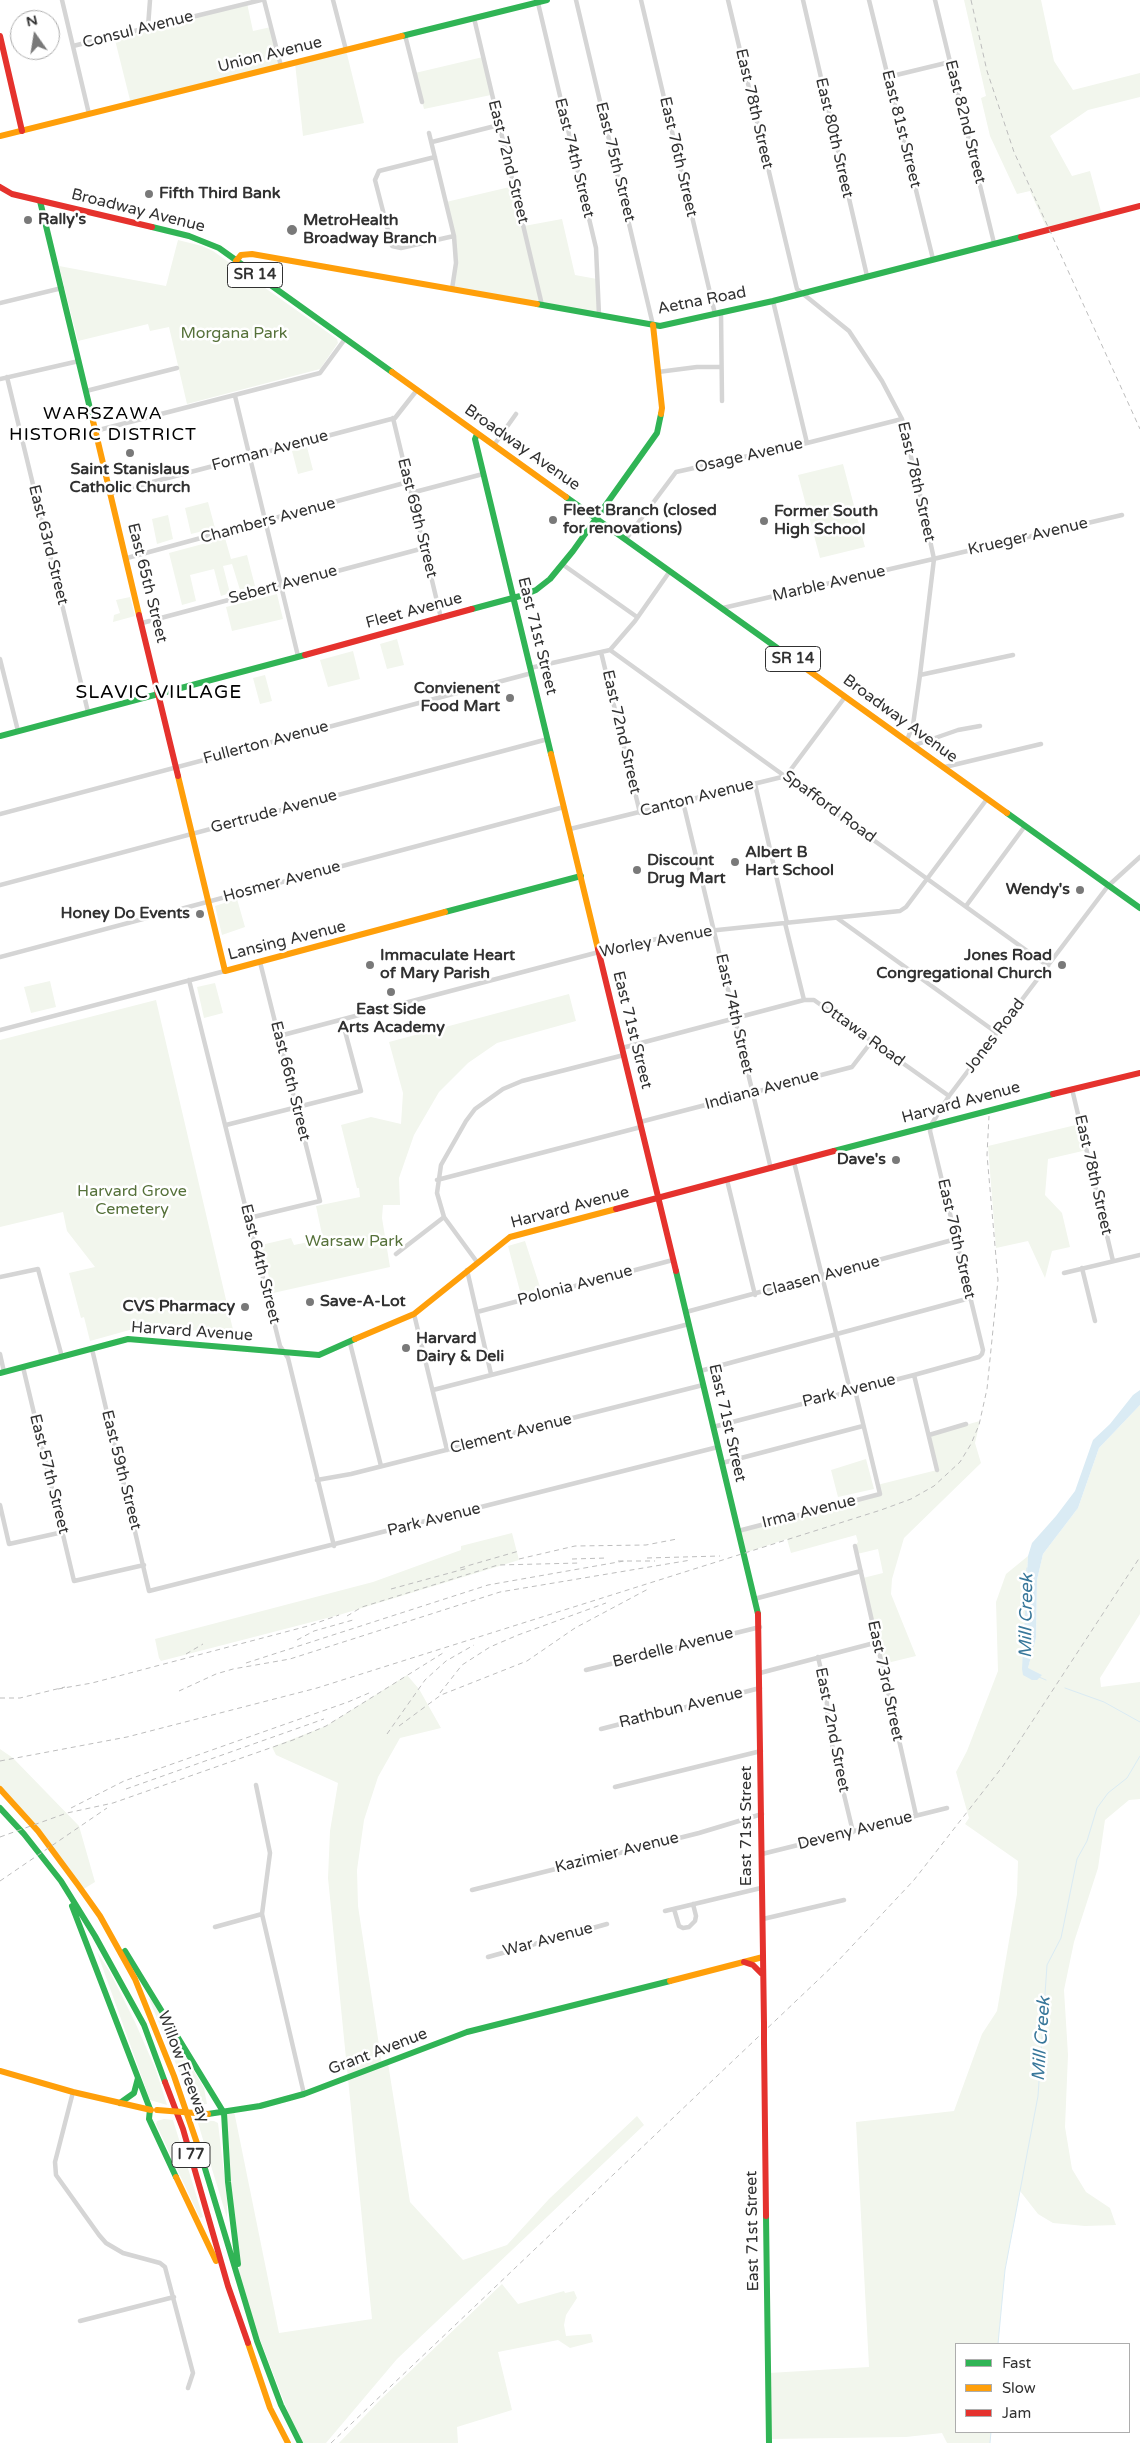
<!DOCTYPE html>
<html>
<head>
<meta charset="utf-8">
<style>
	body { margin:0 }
	#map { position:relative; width:1140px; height:2443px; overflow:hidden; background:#fff; font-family:"Varela Round",sans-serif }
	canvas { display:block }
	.legend { position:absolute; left:955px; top:2343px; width:175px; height:90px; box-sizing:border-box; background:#fff; border:1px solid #adadad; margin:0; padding:6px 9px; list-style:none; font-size:15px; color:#313131 }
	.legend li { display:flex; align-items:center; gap:10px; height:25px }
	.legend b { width:25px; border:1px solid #adadad }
	.north { position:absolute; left:10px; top:10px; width:50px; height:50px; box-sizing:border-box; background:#fff; border:1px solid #adadad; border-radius:50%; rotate:347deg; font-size:14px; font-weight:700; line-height:20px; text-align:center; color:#313131 }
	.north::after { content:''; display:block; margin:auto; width:18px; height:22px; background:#797979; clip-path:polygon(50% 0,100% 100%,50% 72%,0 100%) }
</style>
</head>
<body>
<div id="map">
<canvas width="1140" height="2443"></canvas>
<ul class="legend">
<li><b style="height:6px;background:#30b455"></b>Fast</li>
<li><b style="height:6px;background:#ff9f0a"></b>Slow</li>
<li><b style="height:6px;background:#e5322d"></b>Jam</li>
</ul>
<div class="north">N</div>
</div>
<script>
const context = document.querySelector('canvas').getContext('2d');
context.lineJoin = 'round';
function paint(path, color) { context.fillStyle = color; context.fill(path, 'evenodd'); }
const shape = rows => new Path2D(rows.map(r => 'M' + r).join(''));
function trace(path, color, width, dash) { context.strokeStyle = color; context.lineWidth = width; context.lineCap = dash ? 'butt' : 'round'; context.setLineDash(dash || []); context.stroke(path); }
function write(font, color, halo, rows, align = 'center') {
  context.font = font + ' "Varela Round",sans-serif'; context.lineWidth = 5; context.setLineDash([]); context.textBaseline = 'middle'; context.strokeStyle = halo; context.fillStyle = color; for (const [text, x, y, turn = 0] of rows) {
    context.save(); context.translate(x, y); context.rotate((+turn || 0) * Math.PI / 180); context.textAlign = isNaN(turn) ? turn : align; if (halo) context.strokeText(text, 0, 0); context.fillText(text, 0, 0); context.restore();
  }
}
paint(shape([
	[964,0,1041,0,1054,61,1073,90,1140,73,1140,97,1088,110,1050,136,1072,176,1090,171,1102,215,1047,229,1030,191,1017,194,990,136,981,98,986,96],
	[247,3,253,31,271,27,281,66,131,104,114,36],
	[346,50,364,123,303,136,295,63],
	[483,57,491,95,424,109,415,73],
	[514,186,524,226,562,219,575,275,597,279,599,315,452,289,456,263,446,202],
	[178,240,202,246,213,251,337,339,338,343,320,369,187,404,169,327,150,331,148,324,78,341,59,266,166,286],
	[307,447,313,470,298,474,292,451],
	[843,464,865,547,820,558,798,475],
	[208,502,215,528,191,534,185,508],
	[168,515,173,539,157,544,152,519],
	[225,538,231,559,247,555,255,586,240,590,232,564,223,566,230,593,221,596,214,569,190,575,196,601,182,605,169,553],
	[277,594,283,619,232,631,226,607],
	[130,597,135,616,113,622,114,615,120,613,116,600],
	[397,639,404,665,387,669,380,644],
	[353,651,360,679,328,687,320,660],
	[265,675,272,701,260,704,253,678],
	[237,899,245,927,222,935,215,906],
	[50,981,56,1007,31,1013,24,987],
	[215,983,223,1013,204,1018,197,987],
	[569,994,576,1021,497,1043,468,1063,439,1092,414,1135,399,1178,400,1205,383,1205,382,1218,390,1267,273,1293,261,1245,291,1238,294,1245,323,1239,316,1206,360,1197,359,1188,357,1188,341,1125,371,1117,401,1124,403,1093,389,1042],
	[156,1000,234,1334,144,1326,90,1341,84,1317,81,1318,69,1273,95,1267,67,1231,63,1212,0,1227,0,1040],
	[1080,1124,1087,1150,1048,1159,1045,1195,1062,1213,1070,1247,1052,1251,1045,1278,1028,1241,996,1248,988,1146],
	[525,1241,541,1290,521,1295,508,1246],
	[1140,1405,1140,1614,1100,1678,1101,1687,1140,1682,1140,1799,1129,1800,1105,1820,1098,1868,1074,1942,1064,1990,1068,2055,1065,2127,1072,2169,1086,2192,1110,2208,1116,2225,1085,2226,1053,2223,1038,2214,1020,2191,1005,2270,998,2344,956,2344,956,2432,991,2432,990,2443,947,2443,942,2433,906,2437,769,2439,769,2373,869,2367,856,2122,954,2111,982,2034,997,2011,1017,1894,1018,1861,965,1824,969,1818,956,1772,967,1751,998,1671,996,1602,1006,1574,1028,1556,1023,1675,1028,1668,1036,1638,1037,1580,1043,1554,1078,1508,1099,1448],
	[980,1421,975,1443,981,1463,904,1538,892,1579,891,1594,916,1656,883,1664,863,1578,883,1573,878,1549,857,1554,855,1546,858,1542,856,1535,791,1553,787,1539,744,1553,738,1531,879,1494,877,1485,937,1470,929,1435],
	[866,1459,874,1489,838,1497,831,1470],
	[512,1533,519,1560,339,1615,161,1661,159,1658,155,1639,373,1582,461,1550,461,1546],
	[407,1675,419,1689,441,1728,400,1738,378,1777,364,1820,357,1870,358,1906,382,2065,388,2063,410,2202,463,2260,507,2245,549,2199,637,2116,644,2125,397,2359,326,2443,300,2443,241,2290,224,2113,234,2111,279,2333,372,2319,328,1878,330,1831,338,1783,276,1755,272,1747,326,1726],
	[0,1749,13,1758,79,1826,95,1882,82,1890,0,1789],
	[97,1952,110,1972,135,2022,156,2070,167,2105,150,2100],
	[151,1998,204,2088,207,2104,193,2105,149,1999],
	[164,2119,173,2120,203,2217,200,2218,156,2124,157,2121],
	[197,2120,214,2121,218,2123,227,2199,227,2218],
	[502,2284,518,2304,564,2291,565,2293,574,2291,577,2298,566,2315,564,2325,566,2336,591,2334,593,2342,570,2348,558,2340,498,2352,512,2410,457,2427,458,2443,339,2443,381,2399]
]), '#f2f6ed');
paint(shape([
	[1140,1390,1140,1405,1099,1448,1078,1508,1043,1554,1037,1580,1036,1638,1028,1668,1042,1675,1037,1680,1032,1680,1023,1675,1022,1669,1028,1556,1032,1543,1056,1516,1075,1491,1093,1440,1110,1424,1133,1395]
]), '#daebf4');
trace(shape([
	[1025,1594,1027,1568],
	[1039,1677,1046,1680],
	[1065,1688,1104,1702,1140,1722],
	[998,2344,1005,2270,1038,2096,1047,1965,1061,1938,1077,1859,1087,1841,1097,1808,1108,1793,1127,1778,1140,1756],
	[990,2443,991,2432]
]), '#daebf4', 1);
trace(shape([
	[62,0,89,114],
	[264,0,281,66],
	[333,0,346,50],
	[576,0,653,325],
	[641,0,715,314],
	[728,0,797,289,849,331,882,381,902,419,922,503,934,559,920,675,913,725,907,740],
	[803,0,867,276],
	[869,0,933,259],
	[935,0,994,243],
	[538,3,596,248,599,315],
	[474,18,542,305],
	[148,27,150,0],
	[405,35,422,102],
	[73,46,261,0],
	[888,77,950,62],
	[429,133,454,236,456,263,452,289],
	[432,142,499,125],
	[435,157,379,171,375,180,392,246,401,248,454,236],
	[773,301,807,443],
	[0,303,62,288],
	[721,312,722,401],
	[658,372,697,367,721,367],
	[7,377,88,712],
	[0,379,79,361],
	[86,391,177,368],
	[235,396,298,656],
	[393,418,441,618],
	[95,431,320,373,345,339],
	[494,445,516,414],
	[111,493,395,418,417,390],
	[411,493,483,474],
	[626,539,676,472,807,443,902,419],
	[127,558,408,482],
	[562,564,637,617],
	[723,608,1122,515],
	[142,623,424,548],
	[610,650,1048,966],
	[601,652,640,813],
	[0,659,18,731],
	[530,668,610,650,635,621,670,571],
	[920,675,1013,655],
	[915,745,958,730,980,726],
	[945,767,1041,744],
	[755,784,787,923],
	[683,802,771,1169],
	[0,814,532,673],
	[570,829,786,776,845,697],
	[0,885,548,739],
	[966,906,1025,826],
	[837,918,997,1033],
	[785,923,804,1000],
	[0,957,564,807],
	[189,980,280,1346,288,1358,334,1546],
	[0,1030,225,971],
	[279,1036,599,952,679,934,900,911,906,907,987,799],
	[622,1048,804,1000,814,1000,949,1096],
	[1072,1089,1113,1261],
	[640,1122,852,1067,872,1041],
	[226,1125,361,1091,342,1020],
	[794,1162,850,1390],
	[437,1180,641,1127],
	[727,1180,755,1295],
	[249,1218,320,1201,260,962],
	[396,1254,444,1217],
	[477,1262,444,1217,437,1193,441,1165,466,1121,475,1109,503,1089,522,1081,624,1055],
	[1082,1268,1095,1321],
	[467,1270,491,1374],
	[1064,1273,1140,1255],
	[0,1277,38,1269,62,1357],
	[477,1312,673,1260],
	[686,1312,956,1239],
	[414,1314,447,1450],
	[350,1343,381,1466],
	[92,1349,149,1591,718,1447],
	[0,1354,4,1372],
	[23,1367,74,1581,144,1565],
	[700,1371,970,1298],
	[914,1375,937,1470],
	[433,1390,689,1324],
	[713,1427,914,1375,979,1357,982,1354,983,1350,930,1131,931,1125,949,1096,1108,886,1140,857],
	[929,1435,966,1424],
	[722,1463,863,1426],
	[317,1480,351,1474,703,1385],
	[0,1505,9,1544,63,1532],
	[738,1531,880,1494,855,1390],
	[855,1546,916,1815],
	[754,1599,861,1571],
	[818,1657,826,1691,829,1732,853,1832],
	[586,1670,760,1627],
	[760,1673,878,1642],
	[601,1729,760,1688],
	[615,1787,761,1751],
	[762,1854,947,1808],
	[472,1890,699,1833,762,1814],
	[674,1909,679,1926,683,1928,689,1927,695,1921,696,1916,693,1904],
	[665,1911,761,1888],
	[262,1914,304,2094],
	[763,1919,844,1900],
	[215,1927,262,1914,270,1853,256,1785],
	[488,1957,607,1924],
	[73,2092,55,2162,56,2175,99,2235,106,2243,123,2253,160,2263,165,2267,193,2373,188,2388],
	[80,2321,174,2297]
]), '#d5d5d5', 4.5);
trace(shape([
	[402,36,547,0],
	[40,201,93,421],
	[152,227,189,236,219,248,392,372],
	[537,304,660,326,773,301,1021,237],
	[477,434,475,439,551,754],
	[566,497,787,655],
	[472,609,524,595,536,590,550,579,573,551,657,433,661,414],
	[0,736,305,655],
	[1007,813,1140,908],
	[445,912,581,876],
	[834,1151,1053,1094],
	[676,1271,758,1614],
	[0,1373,128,1339,319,1355,355,1339],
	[0,1808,24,1834,61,1881,95,1936,144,2025,165,2082],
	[72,1906,150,2109,149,2119,176,2177],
	[125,1951,224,2113,228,2182,238,2264],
	[120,2103,134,2093,138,2078],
	[208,2114,260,2106,304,2094,467,2032,670,1981],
	[200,2152,257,2341,281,2405,300,2443],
	[766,2216,769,2443]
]), '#30b455', 6);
trace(shape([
	[0,136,402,36],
	[236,261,241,255,252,254,537,304],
	[653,325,662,408,661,414],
	[392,372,566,497],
	[93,421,139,615],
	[787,655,1007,813],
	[551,754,598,949],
	[178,776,225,971,445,912],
	[355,1339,414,1314,510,1237,616,1209],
	[0,1789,38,1831,78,1885,100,1916,135,1979,174,2076,200,2152],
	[670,1981,763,1957],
	[0,2071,73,2092,151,2110],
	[176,2177,216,2261],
	[248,2343,270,2408,288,2443]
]), '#ff9f0a', 6);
trace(shape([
	[0,36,22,131],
	[0,187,12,194,152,227],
	[1021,237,1140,206],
	[139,615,178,776],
	[305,655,472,609],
	[598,949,676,1271],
	[1053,1094,1140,1073],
	[616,1209,834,1151],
	[758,1614,764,2024],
	[744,1962,753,1965,762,1974],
	[764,2042,766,2216],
	[165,2082,183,2129,228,2286,248,2343]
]), '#e5322d', 6);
trace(shape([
	[971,0,987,71,1014,152,1140,429],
	[647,1558,720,1556],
	[519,1559,575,1546,646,1545,677,1539],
	[572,1559,607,1558],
	[618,1561,655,1561],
	[460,1568,519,1551],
	[391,1589,468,1568],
	[347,1616,362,1607,498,1565,580,1563],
	[297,1640,314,1631,353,1620],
	[186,1654,203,1644],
	[246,1663,488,1585,624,1561],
	[58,1689,92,1683,308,1626,339,1615],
	[179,1691,216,1674,233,1669,290,1659,500,1592,691,1560],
	[440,1693,462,1665,490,1647,518,1635,606,1603],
	[0,1698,20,1698,65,1687],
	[399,1726,441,1695,527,1661,575,1628,650,1588],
	[387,1734,425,1680,446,1661,474,1645],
	[0,1761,127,1737,317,1688,881,1510,911,1499,934,1486,960,1462,971,1444,979,1425,987,1389,998,1280,987,1155,989,1116],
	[126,1789,324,1719],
	[71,1808,124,1781,348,1702,369,1693],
	[0,1837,67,1813,113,1803,293,1740,326,1726,443,1653],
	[0,1881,107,1808],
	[331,2443,837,1962,914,1880,1003,1766,1140,1557]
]), '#bdbdbd', 1, [5, 4]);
trace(shape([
	[157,2110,208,2114]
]), '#ff9f0a', 6);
trace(shape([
	[764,2024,764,2042]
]), '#e5322d', 6);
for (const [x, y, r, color] of [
	[149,194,5,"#797979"],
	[28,220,5,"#797979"],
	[292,230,6,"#797979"],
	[130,453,5,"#797979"],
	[553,520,5,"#797979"],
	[764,521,5,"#797979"],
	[510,698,5,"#797979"],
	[735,862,5,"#797979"],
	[637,870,5,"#797979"],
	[1080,890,5,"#797979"],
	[200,914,5,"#797979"],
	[370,965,5,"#797979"],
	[1062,965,5,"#797979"],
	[391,992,5,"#797979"],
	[896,1160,5,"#797979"],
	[310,1302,5,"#797979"],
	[245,1307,5,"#797979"],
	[406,1348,5,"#797979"]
]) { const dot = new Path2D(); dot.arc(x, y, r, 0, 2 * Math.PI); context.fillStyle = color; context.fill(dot); trace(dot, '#fff', 2); }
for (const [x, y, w] of [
	[255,275,55],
	[793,659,55],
	[191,2155,38]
]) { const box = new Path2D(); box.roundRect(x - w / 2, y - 12.5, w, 25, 4); context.fillStyle = '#fff'; context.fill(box); trace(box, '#313131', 1); }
write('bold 15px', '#313131', null, [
	["SR 14",255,275],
	["SR 14",793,659],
	["I 77",191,2155]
]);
write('16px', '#313131', '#fff', [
	["Consul Avenue",138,30,-14],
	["Union Avenue",270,55,-14],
	["East 78th Street",754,109,77],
	["East 82nd Street",965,122,76],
	["East 81st Street",901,129,76],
	["East 80th Street",834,138,77],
	["East 76th Street",678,157,77],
	["East 74th Street",574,158,76],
	["East 72nd Street",508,162,76],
	["East 75th Street",615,162,76],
	["Broadway Avenue",138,211,14],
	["Aetna Road",702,301,-11],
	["Broadway Avenue",522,448,35],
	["Forman Avenue",270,451,-15],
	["Osage Avenue",749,456,-13],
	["East 78th Street",916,482,77],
	["East 69th Street",417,518,76],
	["Chambers Avenue",268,521,-15],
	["Krueger Avenue",1028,537,-13],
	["East 63rd Street",48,545,76],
	["East 65th Street",147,583,76],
	["Marble Avenue",829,584,-13],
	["Sebert Avenue",283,585,-15],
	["Fleet Avenue",414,611,-15],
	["East 71st Street",537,636,76],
	["Broadway Avenue",900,719,36],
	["East 72nd Street",621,732,77],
	["Fullerton Avenue",266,743,-15],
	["Canton Avenue",697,798,-14],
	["Spafford Road",829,807,36],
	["Gertrude Avenue",274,812,-15],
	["Hosmer Avenue",282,882,-15],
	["Lansing Avenue",287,941,-14],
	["Worley Avenue",656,942,-11],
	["East 74th Street",734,1014,77],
	["East 71st Street",632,1030,76],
	["Ottawa Road",862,1034,36],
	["Jones Road",995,1036,-53],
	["East 66th Street",290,1081,76],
	["Indiana Avenue",762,1090,-15],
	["Harvard Avenue",961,1103,-15],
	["East 78th Street",1093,1175,77],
	["Harvard Avenue",570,1208,-15],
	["East 76th Street",956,1239,77],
	["East 64th Street",260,1264,76],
	["Claasen Avenue",821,1277,-15],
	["Polonia Avenue",575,1286,-15],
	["Harvard Avenue",192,1332,4],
	["Park Avenue",849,1391,-14],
	["East 71st Street",727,1423,77],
	["Clement Avenue",511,1434,-14],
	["East 59th Street",121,1470,76],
	["East 57th Street",49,1474,76],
	["Irma Avenue",809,1512,-14],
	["Park Avenue",434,1520,-14],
	["Berdelle Avenue",673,1648,-14],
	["East 73rd Street",885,1681,78],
	["Rathbun Avenue",681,1708,-14],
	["East 72nd Street",832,1730,79],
	["East 71st Street",747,1826,-90],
	["Deveny Avenue",855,1831,-14],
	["Kazimier Avenue",617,1853,-14],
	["War Avenue",548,1940,-15],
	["Grant Avenue",378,2052,-21],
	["Willow Freeway",183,2067,69],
	["East 71st Street",753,2231,-91]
]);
write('bold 16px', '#313131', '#fff', [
	["Fifth Third Bank",159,194],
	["Rally's",38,220],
	["MetroHealth",303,221],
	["Broadway Branch",303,239],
	["Saint Stanislaus",130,470,"center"],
	["Catholic Church",130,488,"center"],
	["Fleet Branch (closed",563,511],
	["for renovations)",563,529],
	["Former South",774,512],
	["High School",774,530],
	["Convienent",500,689,"right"],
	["Food Mart",500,707,"right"],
	["Albert B",745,853],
	["Hart School",745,871],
	["Discount",647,861],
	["Drug Mart",647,879],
	["Wendy's",1070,890,"right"],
	["Honey Do Events",190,914,"right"],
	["Immaculate Heart",380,956],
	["of Mary Parish",380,974],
	["Jones Road",1052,956,"right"],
	["Congregational Church",1052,974,"right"],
	["East Side",391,1010,"center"],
	["Arts Academy",391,1028,"center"],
	["Dave's",886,1160,"right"],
	["Save-A-Lot",320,1302],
	["CVS Pharmacy",235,1307,"right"],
	["Harvard",416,1339],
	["Dairy & Deli",416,1357]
], 'left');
write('16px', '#56713a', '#fff', [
	["Morgana Park",234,334],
	["Harvard Grove",132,1192],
	["Cemetery",132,1210],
	["Warsaw Park",354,1242]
]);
context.letterSpacing = '1px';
write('18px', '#000', '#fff', [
	["WARSZAWA",103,414],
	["HISTORIC DISTRICT",103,435]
]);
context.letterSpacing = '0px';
write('italic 18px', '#38779a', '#fff', [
	["Mill Creek",1027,1616,-89],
	["Mill Creek",1042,2039,-86]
]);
context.letterSpacing = '1px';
write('19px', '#000', '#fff', [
	["SLAVIC VILLAGE",159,693]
]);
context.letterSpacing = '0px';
</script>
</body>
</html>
